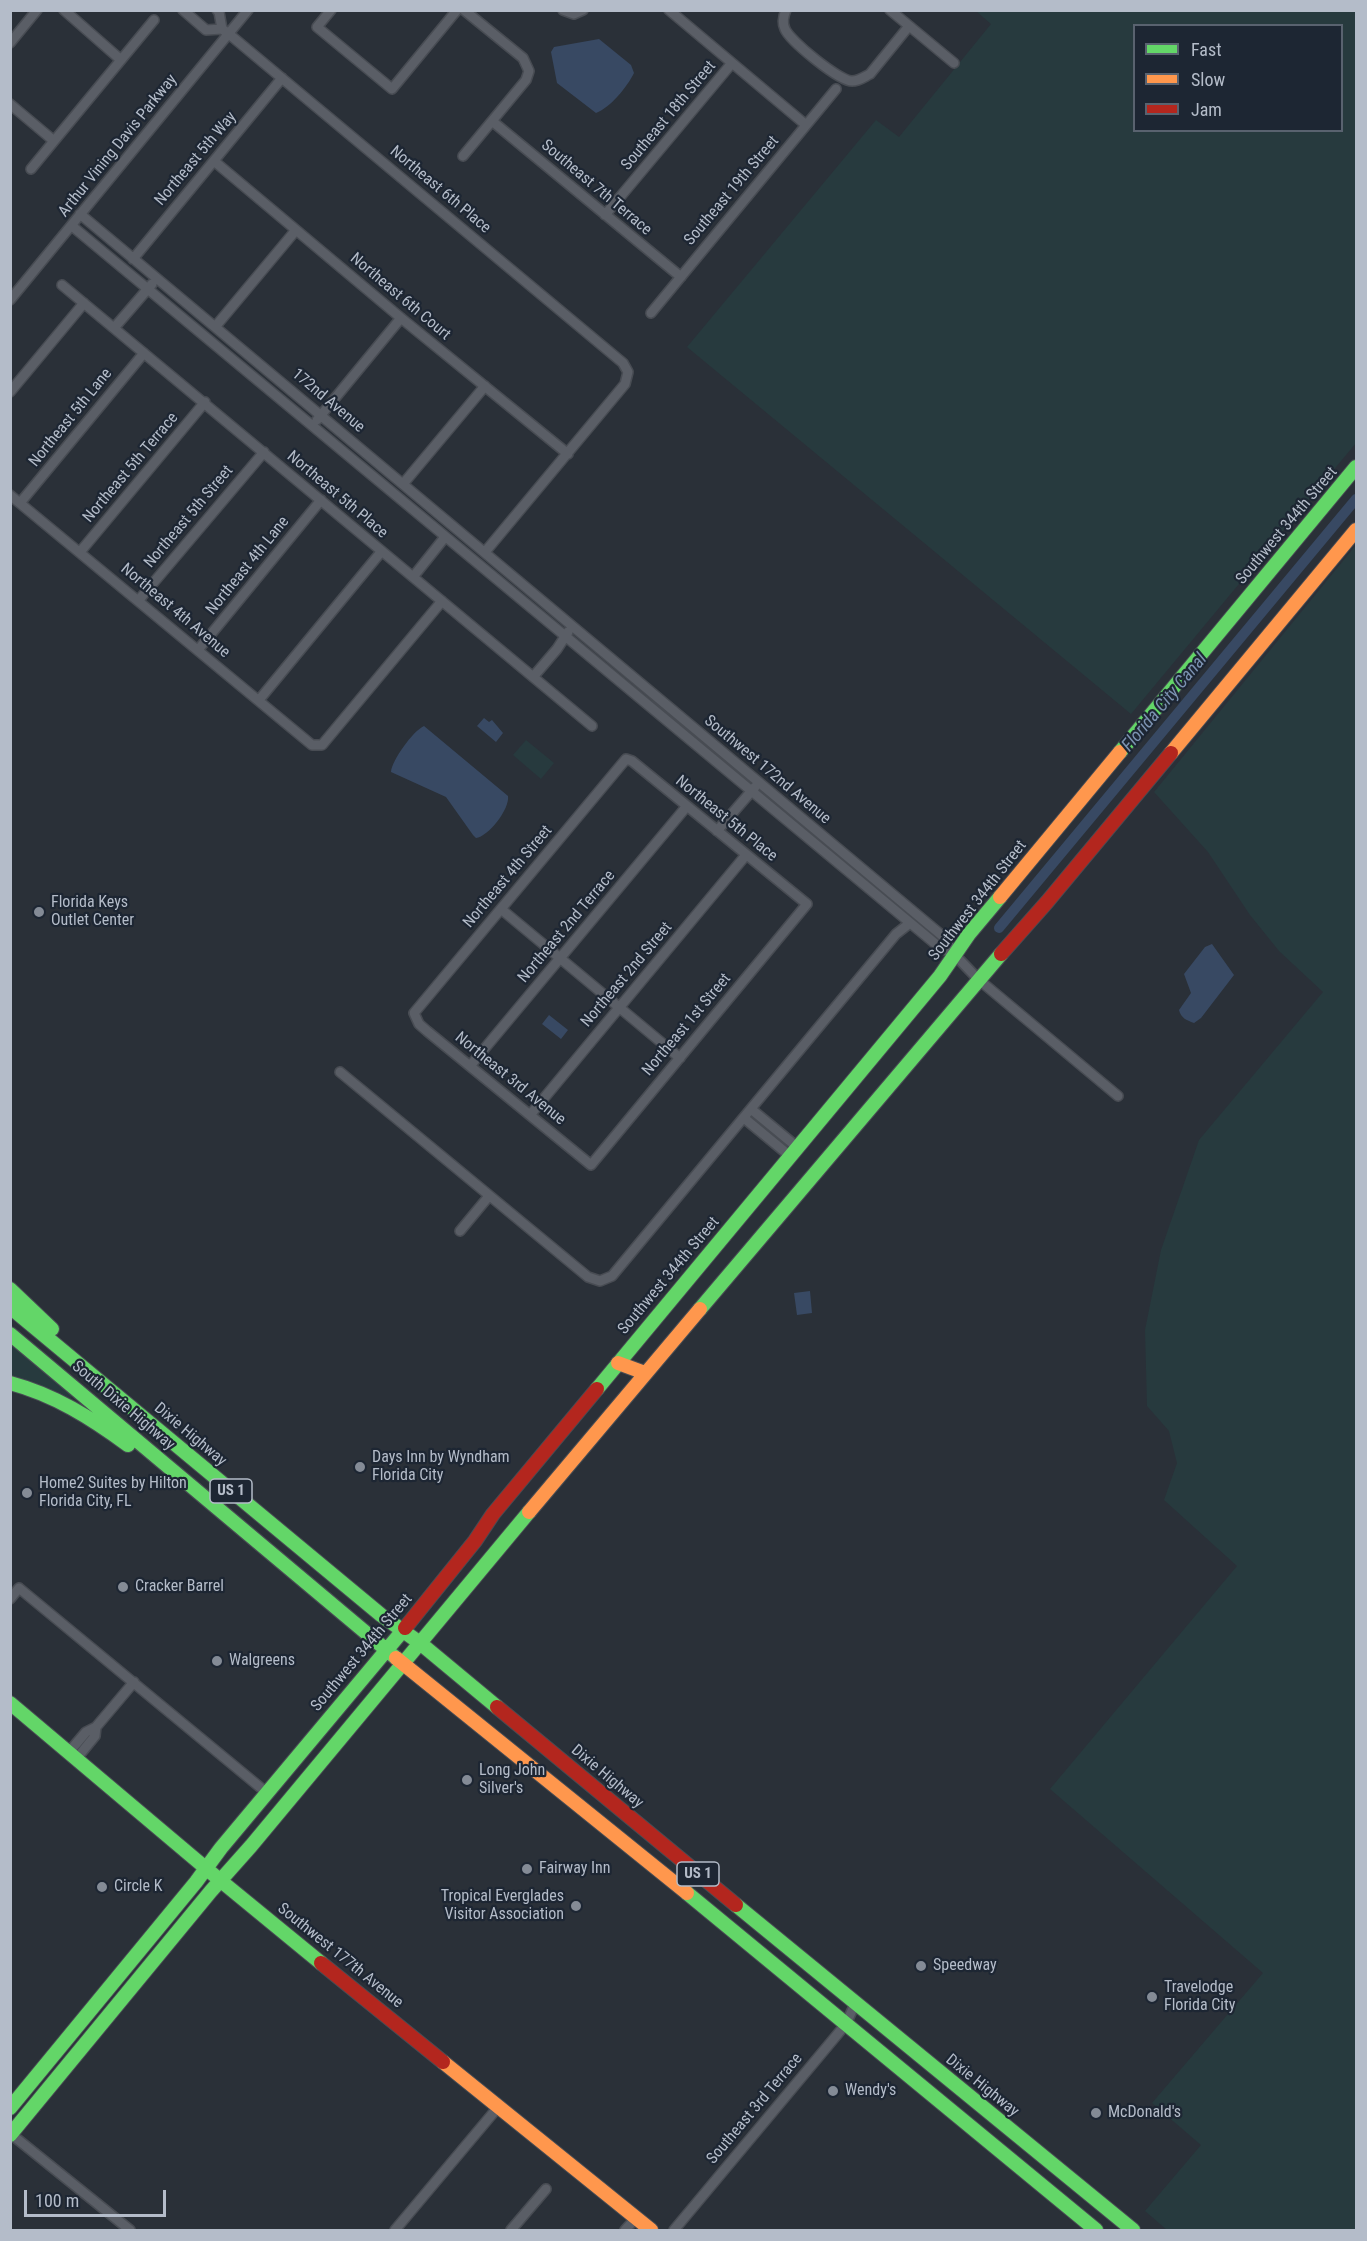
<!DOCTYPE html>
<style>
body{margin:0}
#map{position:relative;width:1367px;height:2241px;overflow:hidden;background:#2a3038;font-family:"Roboto Condensed",sans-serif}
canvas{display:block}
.frame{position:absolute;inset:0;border:12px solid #b4bcc9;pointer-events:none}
.legend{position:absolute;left:1133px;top:24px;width:210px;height:108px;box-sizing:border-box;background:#1d2633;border:2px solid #59626f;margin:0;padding:8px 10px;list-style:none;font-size:18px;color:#b4bcc9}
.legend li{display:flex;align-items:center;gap:12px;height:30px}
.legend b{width:30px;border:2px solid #59626f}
.scale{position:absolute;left:24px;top:2190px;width:142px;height:27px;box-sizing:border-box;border:3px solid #b4bcc9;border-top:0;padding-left:8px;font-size:18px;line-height:21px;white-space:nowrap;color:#b4bcc9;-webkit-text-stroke:4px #1d2633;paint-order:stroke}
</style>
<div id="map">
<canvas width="1367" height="2241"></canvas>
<div class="frame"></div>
<ul class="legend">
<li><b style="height:8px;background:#63d668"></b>Fast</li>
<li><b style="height:8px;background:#ff974d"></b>Slow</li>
<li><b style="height:8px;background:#b3261e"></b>Jam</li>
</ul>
<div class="scale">100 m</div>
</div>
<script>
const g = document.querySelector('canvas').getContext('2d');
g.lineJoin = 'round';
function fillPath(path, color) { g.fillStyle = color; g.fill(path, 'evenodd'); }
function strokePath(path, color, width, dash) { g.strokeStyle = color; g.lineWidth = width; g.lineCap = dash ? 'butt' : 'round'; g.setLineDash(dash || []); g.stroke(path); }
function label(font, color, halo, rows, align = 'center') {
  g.font = font + ' "Roboto Condensed",sans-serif'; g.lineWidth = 4.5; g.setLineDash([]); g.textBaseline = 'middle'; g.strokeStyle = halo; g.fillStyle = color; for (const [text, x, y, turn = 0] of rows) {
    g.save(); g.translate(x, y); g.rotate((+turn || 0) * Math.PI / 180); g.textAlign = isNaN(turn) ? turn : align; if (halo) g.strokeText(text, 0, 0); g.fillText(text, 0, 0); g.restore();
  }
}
fillPath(new Path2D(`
 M 976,11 L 1356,11 L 1356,443 L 1131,714 L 687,347 L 876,120 L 899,137 L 991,24 ZM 1134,26 L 1342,26 L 1342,130 L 1134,130 Z
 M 1356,545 L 1356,2230 L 1167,2230 L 1145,2211 L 1201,2145 L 1152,2103 L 1263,1973 L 1050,1789 L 1237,1566 L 1164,1500 L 1177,1463 L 1169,1431 L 1147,1406 L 1145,1330 L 1161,1250 L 1199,1140 L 1323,992 L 1279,951 L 1250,915 L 1208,852 L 1154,792 Z
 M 526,740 L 554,763 L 541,779 L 513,755 Z
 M 10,1344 L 73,1394 L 70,1399 L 11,1379 Z`), '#273a3e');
fillPath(new Path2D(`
 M 599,39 L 631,65 L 634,73 C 627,87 611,107 596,113 L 557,83 L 551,52 L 554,47 Z
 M 484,718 L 489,722 L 492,720 L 503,733 L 496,742 L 477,726 Z
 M 424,726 L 508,796 C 510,809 488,837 476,838 L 473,835 L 446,797 L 391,772 C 392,760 413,731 424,726 Z
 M 1212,944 L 1234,975 L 1201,1018 L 1194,1023 C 1186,1020 1181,1018 1179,1010 L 1191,993 L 1184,974 L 1205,947 Z
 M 549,1015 L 568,1030 L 561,1039 L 542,1024 Z
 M 810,1291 L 812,1313 L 797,1315 L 794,1293 Z`), '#384963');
strokePath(new Path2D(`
 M 999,928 L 1356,499`), '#384963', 10);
const street = new Path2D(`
 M 64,10 L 121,60
 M 183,10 L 206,30 L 222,29 L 229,34 L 623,363 L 628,372 L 625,384 L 485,552
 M 217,10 L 219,12 L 222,29
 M 331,10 L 317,27 L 392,89 L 457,10
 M 563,10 L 574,14 L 583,10
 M 669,10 L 806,125
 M 786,10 C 783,17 782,23 785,29 C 790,41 839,81 852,81 C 859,81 864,77 870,74 L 909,26
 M 890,10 L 954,63
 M 10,43 L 37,10
 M 10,104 L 54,141 L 154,20
 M 492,121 L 681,277
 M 463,156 L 526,80 L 529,71 L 523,58 L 464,10
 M 214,161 L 401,318 L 568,454
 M 31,169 L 54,141
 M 80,214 L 945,938 L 955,955 L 978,979 L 1118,1096
 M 605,215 L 732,63
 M 72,226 L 938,946 L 955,955
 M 133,259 L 282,78
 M 62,285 L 592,726
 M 10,300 L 248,10
 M 651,313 L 836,89
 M 215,327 L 296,230
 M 114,328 L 152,284
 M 10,392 L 84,303
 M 317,420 L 401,318
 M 403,484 L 485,386
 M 10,495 L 312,745 L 322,745 L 442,601
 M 20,503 L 144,353
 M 80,552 L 205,402
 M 413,577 L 445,537
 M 138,601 L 264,452
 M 198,650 L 321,500
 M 533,677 L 557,649 L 568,632
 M 259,700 L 381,552
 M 626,759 L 632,761 L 807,904 L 591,1165 L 427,1031 L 419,1024 L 414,1013 Z
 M 717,831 L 755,787
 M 501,909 L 680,1058
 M 470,1066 L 687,806
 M 340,1072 L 588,1277 L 600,1281 L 612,1276 L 896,934 L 910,923
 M 751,1109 L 797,1147
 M 530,1115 L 746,855
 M 744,1118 L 790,1156
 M 460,1231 L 489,1196
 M 10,1599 L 19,1588 L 267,1793
 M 69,1752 L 86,1732 L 96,1727 L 134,1682
 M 77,1758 L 95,1736 L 96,1727
 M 11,2134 L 130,2230
 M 395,2230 L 499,2106
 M 511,2230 L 546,2189
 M 625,2230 L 636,2218
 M 674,2230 L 846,2024 L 855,2004`);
const fast = new Path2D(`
 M 1120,752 L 1356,467
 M 10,1289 L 52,1329
 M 10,1307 L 381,1615 L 420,1643 L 497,1707
 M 700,1309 L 1001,954
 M 10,1334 L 396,1658
 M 10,1383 C 55,1395 91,1418 128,1445
 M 597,1389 L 940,976 L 969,934 L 1000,897
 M 10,1703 L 221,1881 L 321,1963
 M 687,1893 L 1096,2230
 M 736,1905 L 1133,2230
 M 10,2108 L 196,1882 L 221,1848 L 405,1628
 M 10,2135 L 211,1891 L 251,1846 L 529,1512`);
const slow = new Path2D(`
 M 1171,753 L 1356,530
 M 1000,897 L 1120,752
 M 618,1363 L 645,1373
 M 529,1512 L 700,1309
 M 396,1658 L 687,1893
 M 443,2062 L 651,2230`);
const jam = new Path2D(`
 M 1001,954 L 1047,902 L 1171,753
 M 405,1628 L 475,1541 L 493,1514 L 597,1389
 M 497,1707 L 736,1905
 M 321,1963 L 443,2062`);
strokePath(street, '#484c53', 12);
strokePath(fast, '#484c53', 16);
strokePath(slow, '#484c53', 16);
strokePath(jam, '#484c53', 16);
strokePath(street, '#5a5e66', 9);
strokePath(fast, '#63d668', 14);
strokePath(slow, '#ff974d', 14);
strokePath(jam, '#b3261e', 14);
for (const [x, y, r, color] of [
 [39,912,6,"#848b96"],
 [360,1467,6,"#848b96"],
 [27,1493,6,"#848b96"],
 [123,1587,6,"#848b96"],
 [217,1661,6,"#848b96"],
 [467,1780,6,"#848b96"],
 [527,1869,6,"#848b96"],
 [102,1887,6,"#848b96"],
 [576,1906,6,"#848b96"],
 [921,1966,6,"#848b96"],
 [1152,1997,6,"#848b96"],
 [833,2091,6,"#848b96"],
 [1096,2113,6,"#848b96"]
]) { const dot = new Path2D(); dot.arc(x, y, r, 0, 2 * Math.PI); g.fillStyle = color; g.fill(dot); strokePath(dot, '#1d2633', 2); }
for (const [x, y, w] of [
 [231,1491,42],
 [698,1874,42]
]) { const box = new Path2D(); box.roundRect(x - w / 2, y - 12, w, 24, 4.5); g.fillStyle = '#1d2633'; g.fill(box); strokePath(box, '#b4bcc9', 1.5); }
label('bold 15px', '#b4bcc9', null, [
 ["US 1",231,1491],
 ["US 1",698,1874]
]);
label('16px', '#b4bcc9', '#1d2633', [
 ["Southeast 18th Street",669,116,-50],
 ["Arthur Vining Davis Parkway",118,146,-51],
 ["Northeast 5th Way",196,159,-50],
 ["Southeast 7th Terrace",596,188,40],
 ["Northeast 6th Place",440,190,40],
 ["Southeast 19th Street",732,191,-50],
 ["Northeast 6th Court",400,297,40],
 ["172nd Avenue",328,401,40],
 ["Northeast 5th Lane",71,418,-51],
 ["Northeast 5th Terrace",131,468,-50],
 ["Northeast 5th Place",337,495,40],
 ["Northeast 5th Street",189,517,-50],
 ["Southwest 344th Street",1287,526,-50],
 ["Northeast 4th Lane",248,566,-51],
 ["Northeast 4th Avenue",175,611,40],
 ["Southwest 172nd Avenue",767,770,40],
 ["Northeast 5th Place",726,819,39],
 ["Northeast 4th Street",508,877,-50],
 ["Southwest 344th Street",978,901,-52],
 ["Northeast 2nd Terrace",567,927,-50],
 ["Northeast 2nd Street",627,975,-50],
 ["Northeast 1st Street",687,1025,-50],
 ["Northeast 3rd Avenue",510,1079,39],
 ["Southwest 344th Street",669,1276,-50],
 ["South Dixie Highway",123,1406,40],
 ["Dixie Highway",190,1435,40],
 ["Southwest 344th Street",362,1653,-50],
 ["Dixie Highway",607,1777,40],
 ["Southwest 177th Avenue",340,1956,39],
 ["Dixie Highway",982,2086,39],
 ["Southeast 3rd Terrace",755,2109,-50]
]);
label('16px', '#b4bcc9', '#1d2633', [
 ["Florida Keys",51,903],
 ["Outlet Center",51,921],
 ["Days Inn by Wyndham",372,1458],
 ["Florida City",372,1476],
 ["Home2 Suites by Hilton",39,1484],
 ["Florida City, FL",39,1502],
 ["Cracker Barrel",135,1587],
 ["Walgreens",229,1661],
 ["Long John",479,1771],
 ["Silver's",479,1789],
 ["Fairway Inn",539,1869],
 ["Circle K",114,1887],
 ["Tropical Everglades",564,1897,"right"],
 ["Visitor Association",564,1915,"right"],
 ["Speedway",933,1966],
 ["Travelodge",1164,1988],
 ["Florida City",1164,2006],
 ["Wendy's",845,2091],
 ["McDonald's",1108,2113]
], 'left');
label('italic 18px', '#7c92b1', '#1d2633', [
 ["Florida City Canal",1165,703,-50]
]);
</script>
